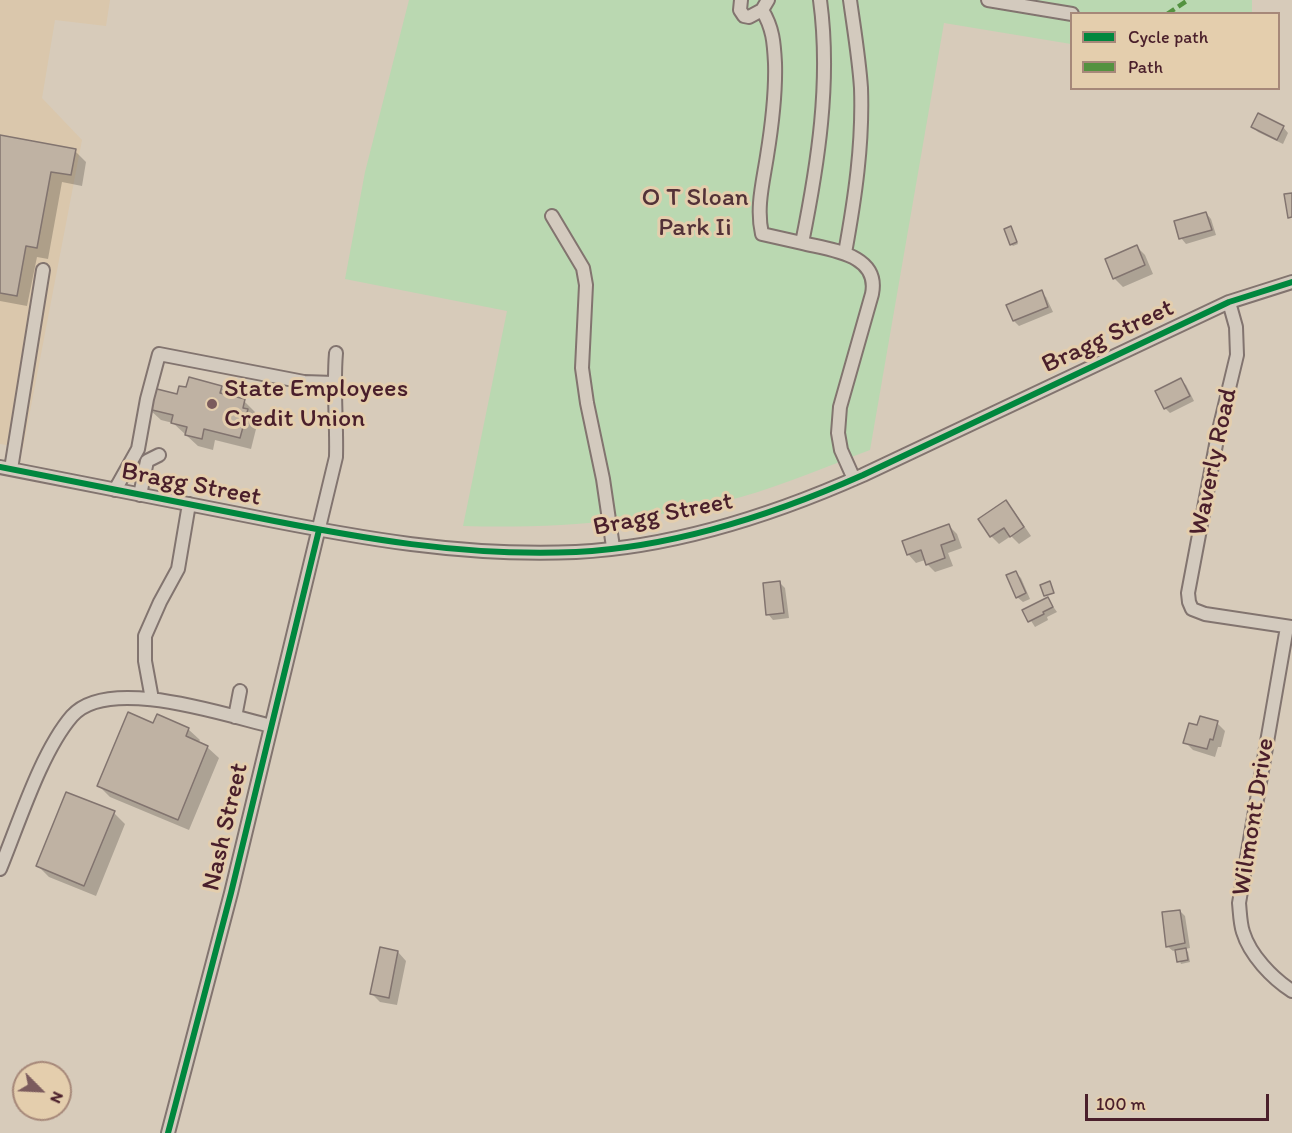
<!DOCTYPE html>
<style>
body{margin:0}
#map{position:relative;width:1292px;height:1133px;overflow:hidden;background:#d7cbba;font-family:Itim,sans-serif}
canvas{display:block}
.legend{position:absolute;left:1070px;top:12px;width:210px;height:78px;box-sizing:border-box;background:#e4cead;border:2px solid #a68879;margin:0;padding:8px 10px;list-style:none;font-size:18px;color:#4a1f2b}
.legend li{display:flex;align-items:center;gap:12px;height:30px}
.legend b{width:30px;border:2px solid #a68879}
.north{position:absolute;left:12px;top:1061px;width:60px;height:60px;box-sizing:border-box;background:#e4cead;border:2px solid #a68879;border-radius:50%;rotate:114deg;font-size:16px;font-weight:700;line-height:24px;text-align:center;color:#4a1f2b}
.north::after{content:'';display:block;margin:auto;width:21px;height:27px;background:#7b5b5d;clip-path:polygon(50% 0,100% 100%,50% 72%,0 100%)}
.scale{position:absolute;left:1085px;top:1094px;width:184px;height:27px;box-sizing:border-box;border:3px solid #4a1f2b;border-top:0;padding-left:8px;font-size:18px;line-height:21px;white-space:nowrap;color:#4a1f2b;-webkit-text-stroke:4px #e4cead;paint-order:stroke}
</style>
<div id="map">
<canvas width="1292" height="1133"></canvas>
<ul class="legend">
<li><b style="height:8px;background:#00873e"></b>Cycle path</li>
<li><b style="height:8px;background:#549240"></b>Path</li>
</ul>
<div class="north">N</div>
<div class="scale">100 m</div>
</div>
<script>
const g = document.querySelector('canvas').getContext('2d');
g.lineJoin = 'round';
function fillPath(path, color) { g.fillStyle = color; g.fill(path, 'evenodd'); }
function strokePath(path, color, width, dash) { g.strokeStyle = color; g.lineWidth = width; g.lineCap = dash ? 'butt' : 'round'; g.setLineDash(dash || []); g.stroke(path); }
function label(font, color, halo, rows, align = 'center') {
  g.font = font + ' Itim,sans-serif'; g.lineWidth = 6; g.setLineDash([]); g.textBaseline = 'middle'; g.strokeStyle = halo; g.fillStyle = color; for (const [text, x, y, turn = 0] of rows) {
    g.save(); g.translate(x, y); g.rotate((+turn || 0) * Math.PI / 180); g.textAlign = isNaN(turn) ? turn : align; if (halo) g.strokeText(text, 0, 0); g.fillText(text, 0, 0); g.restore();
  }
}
fillPath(new Path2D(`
 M 0,0 L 110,0 L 106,26 L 55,20 L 42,98 L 82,140 L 23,448 L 0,444 Z`), '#dac7ac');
fillPath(new Path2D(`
 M 409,0 L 1252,0 L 1252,13 L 1072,14 L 1071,44 L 944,23 L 870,450 C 828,466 784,485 741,497 C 651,521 556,529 463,526 L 507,311 L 345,279 L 365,172 Z`), '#bad8b1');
fillPath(new Path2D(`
 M 1253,127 L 1283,127 L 1288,133 L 1283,144 L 1258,132 Z
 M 0,137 L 75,151 L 86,162 L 82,186 L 62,182 L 48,259 L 37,257 L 27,306 L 0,301 Z
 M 1206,213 L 1211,219 L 1216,235 L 1186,244 L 1181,238 Z
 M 1011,228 L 1018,244 L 1013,246 L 1011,244 Z
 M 1137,247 L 1145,255 L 1153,274 L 1123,287 L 1114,278 Z
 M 1041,292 L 1046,297 L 1053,312 L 1019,326 L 1014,321 L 1008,306 Z
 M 1181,380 L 1186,385 L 1194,401 L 1170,413 L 1165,408 Z
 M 221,387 L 231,397 L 244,401 L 255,412 L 254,417 L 258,421 L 251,449 L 215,440 L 213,450 L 198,446 L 173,423 L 161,420 L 149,409 L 178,396 Z
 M 1006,502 L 1014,511 L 1031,536 L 1019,544 L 1011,536 L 999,544 L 991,536 Z
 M 949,526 L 957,534 L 962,548 L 948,553 L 953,566 L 935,572 L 927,564 L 925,560 L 916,563 L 908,554 Z
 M 1015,572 L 1021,578 L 1030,599 L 1023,602 L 1017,597 Z
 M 780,583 L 785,588 L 789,618 L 773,620 L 768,614 Z
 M 1047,598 L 1057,612 L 1047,617 L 1048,620 L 1035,627 L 1024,610 Z
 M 1217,723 L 1225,731 L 1221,747 L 1218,747 L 1215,757 L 1193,750 L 1185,742 L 1198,727 Z
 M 154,725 L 188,729 L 200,740 L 198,743 L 207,747 L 219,758 L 189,830 L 110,797 L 99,786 Z
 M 114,813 L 125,824 L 96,896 L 49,877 L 38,866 Z
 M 1180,911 L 1185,916 L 1190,948 L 1185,949 L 1188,952 L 1190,962 L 1181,964 L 1176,950 L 1173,951 L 1167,946 Z
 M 398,952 L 406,961 L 397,1005 L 380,1002 L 372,994 Z`), '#0003');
const building = new Path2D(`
 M 1258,113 L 1284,126 L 1277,140 L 1251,127 Z
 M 0,135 L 76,149 L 71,175 L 51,172 L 37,248 L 26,246 L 17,296 L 0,293 Z
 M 1292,193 L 1292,217 L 1288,218 L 1284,194 Z
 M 1206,212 L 1212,230 L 1179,239 L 1174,221 Z
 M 1011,226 L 1017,242 L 1010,245 L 1004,229 Z
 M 1137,245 L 1145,265 L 1113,279 L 1105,259 Z
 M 1042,290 L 1048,307 L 1013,321 L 1006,305 Z
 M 189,377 L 222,386 L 220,393 L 245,399 L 243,408 L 248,409 L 240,438 L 204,429 L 202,439 L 185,435 L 187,427 L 171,423 L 173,415 L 148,409 L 153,388 L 177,394 L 179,386 L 186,387 Z
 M 1181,378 L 1190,396 L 1164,409 L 1155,391 Z
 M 1006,500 L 1024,527 L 1010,537 L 1004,528 L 990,537 L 978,519 Z
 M 949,524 L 955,540 L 941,545 L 945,558 L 926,565 L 921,550 L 907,555 L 902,541 Z
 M 1016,571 L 1026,593 L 1016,598 L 1006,575 Z
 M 780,581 L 784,613 L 766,615 L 763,583 Z
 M 1050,581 L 1054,593 L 1044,596 L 1040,585 Z
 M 1048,597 L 1053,607 L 1043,612 L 1044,614 L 1028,622 L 1022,610 Z
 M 128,712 L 153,723 L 157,714 L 189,728 L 186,736 L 208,746 L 178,820 L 97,786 Z
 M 1200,716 L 1218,721 L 1213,740 L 1210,739 L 1207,749 L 1183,743 L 1189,723 L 1197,725 Z
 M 66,792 L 115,811 L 84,886 L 36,866 Z
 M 1180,910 L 1185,943 L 1166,947 L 1162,912 Z
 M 380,947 L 398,951 L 389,998 L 370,994 Z
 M 1186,948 L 1188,960 L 1177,962 L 1175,950 Z`);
fillPath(building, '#bfb2a3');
strokePath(building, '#82746f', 1.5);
const minor = new Path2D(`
 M 741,0 L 740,10 L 744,16 L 749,17 L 762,10 L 768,0
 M 820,0 C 831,81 818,164 802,243 C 831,250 880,254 872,294 L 840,407 L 838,433 L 841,450 L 854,479
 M 988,0 L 1072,14
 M 762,10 C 773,28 774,43 775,63 C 776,95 772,125 767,156 C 763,182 756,208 762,234 L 802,243
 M 552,216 L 583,268 L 586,285 L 582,368 L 587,403 L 603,479 L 613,547
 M 845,253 C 855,198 863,144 861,88 C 859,58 854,29 850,0
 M 1229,302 L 1236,327 L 1237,355 L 1218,434 L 1188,593 L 1189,602 L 1192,609 L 1205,614 L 1292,627
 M 0,467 C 83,483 166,500 249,516 C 359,538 463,557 576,552 C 675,547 773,515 863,475 L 1229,302 L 1292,282
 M 11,469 L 43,270
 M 115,490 L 138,449 L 147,399 L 159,354 L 304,382 L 334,383
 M 140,495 L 147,461 L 159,455
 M 1287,627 L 1239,903 C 1240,912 1240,923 1243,932 C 1250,955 1272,978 1292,991
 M 152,699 L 145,661 L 145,636 L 160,602 L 178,569 L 189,504
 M 235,717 L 240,691
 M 0,869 C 19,823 41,752 72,716 C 108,675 225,715 271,726
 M 168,1133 L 231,893 L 336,457 C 337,422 333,388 336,353`);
strokePath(minor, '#82746f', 16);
strokePath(minor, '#d3cabe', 12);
strokePath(new Path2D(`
 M 1167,14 L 1188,0`), '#549240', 4.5, [9, 4.5]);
strokePath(new Path2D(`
 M 0,467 C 83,483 166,500 249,516 C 359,538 463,557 576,552 C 675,547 773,515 863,475 L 1229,302 L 1292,282
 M 168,1133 L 231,893 L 319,530`), '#00873e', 6);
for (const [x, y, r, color] of [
 [212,404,6,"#7b5b5d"]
]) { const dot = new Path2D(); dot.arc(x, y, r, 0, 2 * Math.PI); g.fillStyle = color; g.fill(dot); strokePath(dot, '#e4cead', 2); }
label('26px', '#533238', '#e4cead', [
 ["O T Sloan",695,198],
 ["Park Ii",695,228]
]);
label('26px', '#4a1f2b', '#e4cead', [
 ["Bragg Street",1108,337,-25],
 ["Waverly Road",1214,462,-78],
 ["Bragg Street",191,485,11],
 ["Bragg Street",663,515,-11],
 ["Wilmont Drive",1254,817,-81],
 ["Nash Street",226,827,-77]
]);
label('26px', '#4a1f2b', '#e4cead', [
 ["State Employees",224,389],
 ["Credit Union",224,419]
], 'left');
</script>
